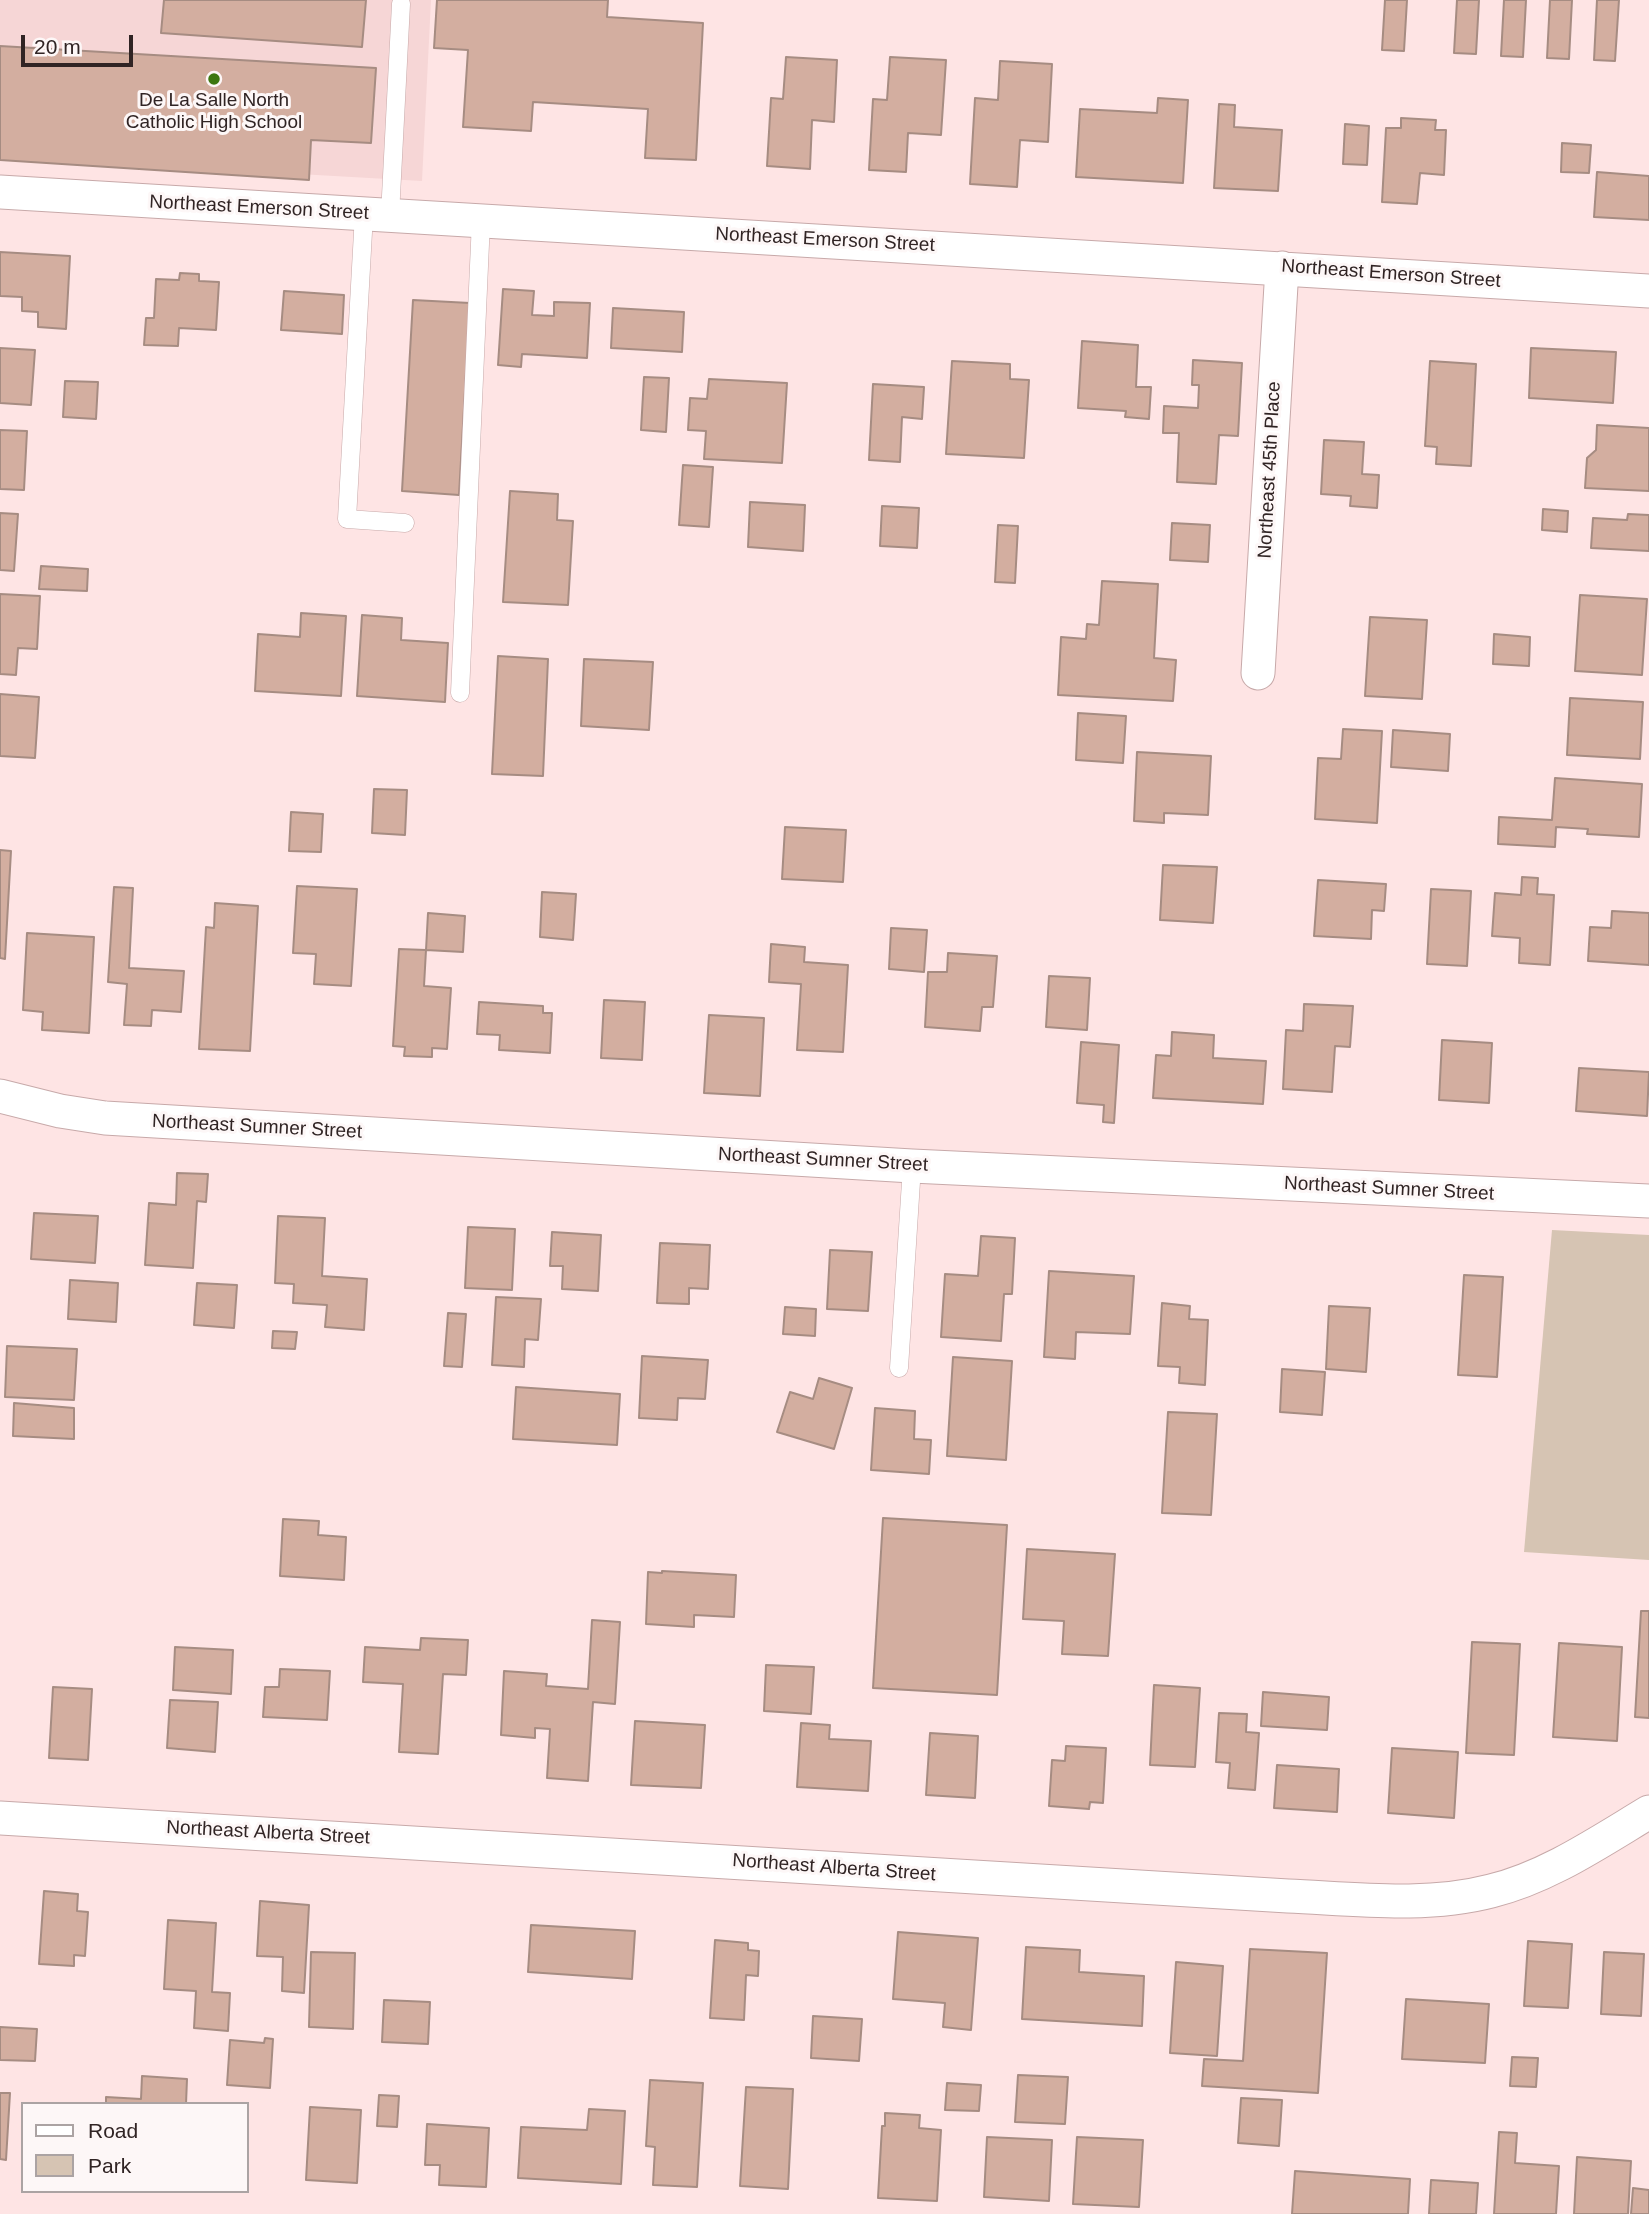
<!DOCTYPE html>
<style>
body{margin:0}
#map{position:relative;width:1649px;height:2214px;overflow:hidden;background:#fee4e4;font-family:Arial,sans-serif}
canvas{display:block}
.legend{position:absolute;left:21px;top:2102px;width:228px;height:91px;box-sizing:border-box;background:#fdf7f7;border:2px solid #aba3a3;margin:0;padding:9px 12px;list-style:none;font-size:21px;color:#302424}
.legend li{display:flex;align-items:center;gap:14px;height:35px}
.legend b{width:35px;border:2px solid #aba3a3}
.scale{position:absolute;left:21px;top:35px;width:112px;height:32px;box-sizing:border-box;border:4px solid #302424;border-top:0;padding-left:9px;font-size:21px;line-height:24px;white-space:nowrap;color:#302424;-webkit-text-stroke:5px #fdf7f7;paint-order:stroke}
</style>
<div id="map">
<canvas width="1649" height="2214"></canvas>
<ul class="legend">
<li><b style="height:9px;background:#fff"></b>Road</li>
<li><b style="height:19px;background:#d6c4b3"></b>Park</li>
</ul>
<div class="scale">20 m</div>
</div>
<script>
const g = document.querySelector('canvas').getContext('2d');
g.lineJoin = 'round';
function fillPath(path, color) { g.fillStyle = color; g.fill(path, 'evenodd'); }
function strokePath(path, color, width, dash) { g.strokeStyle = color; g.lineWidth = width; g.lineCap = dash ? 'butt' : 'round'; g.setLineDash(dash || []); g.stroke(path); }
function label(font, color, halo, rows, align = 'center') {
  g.font = font + ' Arial,sans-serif'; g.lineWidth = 6; g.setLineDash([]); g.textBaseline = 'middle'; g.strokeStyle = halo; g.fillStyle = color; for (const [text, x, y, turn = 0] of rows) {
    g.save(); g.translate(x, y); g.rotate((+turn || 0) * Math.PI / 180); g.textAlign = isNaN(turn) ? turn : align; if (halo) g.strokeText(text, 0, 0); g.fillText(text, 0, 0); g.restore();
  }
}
fillPath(new Path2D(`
 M 0,0 L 431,0 L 422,181 L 0,157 Z`), '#f6d6d6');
fillPath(new Path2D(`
 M 1552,1230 L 1649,1235 L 1649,1560 L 1524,1552 Z`), '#d6c4b3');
const building = new Path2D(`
 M 164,0 L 366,0 L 362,47 L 161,33 Z
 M 437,0 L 608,0 L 607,17 L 703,23 L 696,160 L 645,158 L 648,109 L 533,102 L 531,131 L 463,127 L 468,50 L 434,48 Z
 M 1385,0 L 1407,0 L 1404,51 L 1382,50 Z
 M 1457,0 L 1479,0 L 1476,54 L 1454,53 Z
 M 1504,0 L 1526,0 L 1523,57 L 1501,56 Z
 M 1550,0 L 1572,0 L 1569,59 L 1547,58 Z
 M 1597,0 L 1619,0 L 1615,61 L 1594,60 Z
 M 0,46 L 376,68 L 371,143 L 311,140 L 309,180 L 0,160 Z
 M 786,57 L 837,60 L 834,122 L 812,120 L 810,169 L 767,166 L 771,98 L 783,99 Z
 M 890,57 L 946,60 L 941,135 L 908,133 L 906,172 L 869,170 L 873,99 L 887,100 Z
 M 1000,61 L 1052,64 L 1048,142 L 1020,140 L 1017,187 L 970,184 L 975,98 L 998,100 Z
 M 1158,98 L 1188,100 L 1183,183 L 1076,177 L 1080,109 L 1157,113 Z
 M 1219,104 L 1235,105 L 1234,127 L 1282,130 L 1278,191 L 1214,188 Z
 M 1401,118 L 1436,120 L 1435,130 L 1446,130 L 1444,175 L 1420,173 L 1417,204 L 1382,202 L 1386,128 L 1401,128 Z
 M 1345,124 L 1369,126 L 1367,165 L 1343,164 Z
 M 1562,143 L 1591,145 L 1589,173 L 1561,172 Z
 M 1597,172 L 1649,176 L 1649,220 L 1594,217 Z
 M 0,252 L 70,256 L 66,329 L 38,327 L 38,312 L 22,311 L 22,297 L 0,296 Z
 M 180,273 L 199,274 L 199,281 L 219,282 L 216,330 L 179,328 L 178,346 L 144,345 L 146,318 L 154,318 L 156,279 L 179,280 Z
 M 503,289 L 534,291 L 532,315 L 554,316 L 554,302 L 590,303 L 587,358 L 522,354 L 521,367 L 498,365 Z
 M 284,291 L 344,295 L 342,334 L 281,330 Z
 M 413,300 L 470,303 L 459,495 L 402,491 Z
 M 613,308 L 684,312 L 682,352 L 611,348 Z
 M 1082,341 L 1138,345 L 1136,387 L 1151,387 L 1149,419 L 1125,417 L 1126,411 L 1078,408 Z
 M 0,348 L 35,350 L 31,405 L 0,403 Z
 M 1531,348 L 1616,352 L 1613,403 L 1529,398 Z
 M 1193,360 L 1242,363 L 1238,436 L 1219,435 L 1216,484 L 1177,482 L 1179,433 L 1163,433 L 1164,406 L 1198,408 L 1199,385 L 1192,385 Z
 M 952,361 L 1010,364 L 1010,379 L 1029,380 L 1024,458 L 946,454 Z
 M 1430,361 L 1476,364 L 1471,466 L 1436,464 L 1437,447 L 1425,446 Z
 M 644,377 L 669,378 L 666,432 L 641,430 Z
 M 709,379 L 787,383 L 782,463 L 704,459 L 706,431 L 688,430 L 690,398 L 707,399 Z
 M 65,381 L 98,382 L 96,419 L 63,417 Z
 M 873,384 L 924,387 L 922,419 L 902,417 L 900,462 L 869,460 Z
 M 1597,425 L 1649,428 L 1649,491 L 1585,488 L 1587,458 L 1596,450 Z
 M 0,430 L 27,431 L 24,490 L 0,489 Z
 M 1324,440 L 1364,442 L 1362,474 L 1379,475 L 1377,508 L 1350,506 L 1351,496 L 1321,494 Z
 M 683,465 L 713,467 L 709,527 L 679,525 Z
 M 510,491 L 558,494 L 557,520 L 573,521 L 568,605 L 503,602 Z
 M 750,502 L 805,505 L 803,551 L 748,547 Z
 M 882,506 L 919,508 L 917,548 L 880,546 Z
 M 1543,509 L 1568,511 L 1567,532 L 1542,530 Z
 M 0,513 L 18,514 L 14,571 L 0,570 Z
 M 1628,514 L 1649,515 L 1649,551 L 1591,548 L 1593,518 L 1627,520 Z
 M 1172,523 L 1210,525 L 1208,562 L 1170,560 Z
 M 998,525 L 1018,526 L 1015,583 L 995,582 Z
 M 41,566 L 88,569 L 87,591 L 39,589 Z
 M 1102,581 L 1158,584 L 1154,658 L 1176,660 L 1173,701 L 1058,695 L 1061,637 L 1086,639 L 1087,624 L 1099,625 Z
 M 0,594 L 40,596 L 37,649 L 18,648 L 16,675 L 0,674 Z
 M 1580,595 L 1647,599 L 1642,675 L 1575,671 Z
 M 301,613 L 346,616 L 341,696 L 255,691 L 258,634 L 300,637 Z
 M 362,615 L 402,618 L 401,640 L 448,643 L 445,702 L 357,696 Z
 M 1370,617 L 1427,620 L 1422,699 L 1365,696 Z
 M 1494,634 L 1530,637 L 1529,666 L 1493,664 Z
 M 498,656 L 548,659 L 543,776 L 492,774 Z
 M 584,659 L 653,662 L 649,730 L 581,726 Z
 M 0,694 L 39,697 L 35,758 L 0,756 Z
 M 1570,698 L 1643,702 L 1640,759 L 1567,755 Z
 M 1078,713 L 1126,716 L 1123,763 L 1076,760 Z
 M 1343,729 L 1382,731 L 1377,823 L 1315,819 L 1318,758 L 1341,759 Z
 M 1393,730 L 1450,734 L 1448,771 L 1391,767 Z
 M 1137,752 L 1211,756 L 1208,815 L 1164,813 L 1164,823 L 1134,821 Z
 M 1555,778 L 1642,784 L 1639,837 L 1587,834 L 1588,829 L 1556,827 L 1555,847 L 1498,844 L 1499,817 L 1552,820 Z
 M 374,789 L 407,790 L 405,835 L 372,833 Z
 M 291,812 L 323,814 L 321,852 L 289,851 Z
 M 785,827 L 846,830 L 843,882 L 782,879 Z
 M 0,850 L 11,851 L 5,959 L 0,958 Z
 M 1163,865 L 1217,867 L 1213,923 L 1160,920 Z
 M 1522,877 L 1538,878 L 1537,894 L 1554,895 L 1550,965 L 1519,963 L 1520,938 L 1492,936 L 1495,893 L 1521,895 Z
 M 1318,880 L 1386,884 L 1384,911 L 1372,910 L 1371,939 L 1314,936 Z
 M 297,886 L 357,889 L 351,986 L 314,984 L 316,954 L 293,953 Z
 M 114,887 L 133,888 L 129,968 L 184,971 L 181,1012 L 152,1010 L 151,1026 L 124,1025 L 127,984 L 108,982 Z
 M 1431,889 L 1471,891 L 1467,966 L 1427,964 Z
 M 542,892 L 576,894 L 573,940 L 540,937 Z
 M 215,903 L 258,906 L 250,1051 L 199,1049 L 206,927 L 214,928 Z
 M 1612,911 L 1649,913 L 1649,965 L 1588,961 L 1590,927 L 1611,928 Z
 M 428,913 L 465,916 L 463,952 L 426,950 Z
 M 891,928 L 927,930 L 924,972 L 889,969 Z
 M 27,933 L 94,937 L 89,1033 L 42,1030 L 43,1012 L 23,1010 Z
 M 771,944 L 805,947 L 804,962 L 848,965 L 843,1052 L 797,1050 L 801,984 L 769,982 Z
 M 399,949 L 426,950 L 424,986 L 451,988 L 447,1049 L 432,1048 L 432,1057 L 404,1056 L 405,1047 L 393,1046 Z
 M 948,953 L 997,956 L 993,1007 L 982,1007 L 980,1031 L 925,1027 L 928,972 L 947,972 Z
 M 1049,976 L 1090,978 L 1087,1030 L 1046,1027 Z
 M 604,1000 L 645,1002 L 642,1060 L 601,1058 Z
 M 479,1002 L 543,1006 L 543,1013 L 552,1013 L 550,1053 L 499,1050 L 500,1035 L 477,1034 Z
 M 1304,1004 L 1353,1006 L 1350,1047 L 1335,1046 L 1332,1092 L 1283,1089 L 1286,1030 L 1303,1031 Z
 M 709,1015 L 764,1018 L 760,1096 L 704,1093 Z
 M 1172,1032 L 1214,1035 L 1213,1058 L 1266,1061 L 1263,1104 L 1153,1098 L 1156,1055 L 1171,1056 Z
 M 1442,1040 L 1492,1043 L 1489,1103 L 1439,1100 Z
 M 1081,1042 L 1119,1045 L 1114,1123 L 1103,1122 L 1104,1105 L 1077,1103 Z
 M 1579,1068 L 1649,1072 L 1647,1116 L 1576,1111 Z
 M 177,1173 L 208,1174 L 206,1202 L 197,1201 L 193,1268 L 145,1265 L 149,1203 L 176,1205 Z
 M 34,1213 L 98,1216 L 95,1263 L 31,1259 Z
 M 278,1216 L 325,1218 L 322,1276 L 367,1279 L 364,1330 L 325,1327 L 327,1305 L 293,1303 L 294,1284 L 275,1283 Z
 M 468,1227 L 515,1229 L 512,1290 L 465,1288 Z
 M 552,1232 L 601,1235 L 598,1291 L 562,1289 L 563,1266 L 550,1266 Z
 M 981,1236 L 1015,1238 L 1012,1294 L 1004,1294 L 1001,1341 L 941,1337 L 945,1274 L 978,1276 Z
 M 660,1243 L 710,1245 L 708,1289 L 689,1288 L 689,1304 L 657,1303 Z
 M 830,1250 L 872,1252 L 868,1311 L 827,1309 Z
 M 1049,1271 L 1134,1276 L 1130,1334 L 1076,1332 L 1075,1359 L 1044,1357 Z
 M 1464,1275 L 1503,1277 L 1497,1377 L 1458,1375 Z
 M 70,1280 L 118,1283 L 116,1322 L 68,1319 Z
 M 197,1283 L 237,1285 L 234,1328 L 194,1325 Z
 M 496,1297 L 541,1299 L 538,1340 L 525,1339 L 524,1367 L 492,1365 Z
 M 1162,1303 L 1190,1306 L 1189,1319 L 1208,1320 L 1205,1385 L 1179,1383 L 1180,1367 L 1158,1366 Z
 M 1329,1306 L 1370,1308 L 1366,1372 L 1326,1369 Z
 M 785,1307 L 816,1309 L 815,1336 L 783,1334 Z
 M 448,1313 L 466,1314 L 462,1367 L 444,1366 Z
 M 273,1331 L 297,1332 L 295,1349 L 272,1348 Z
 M 7,1346 L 77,1349 L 74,1400 L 5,1397 Z
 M 642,1356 L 708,1360 L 705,1399 L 678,1398 L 677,1420 L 639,1418 Z
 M 953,1357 L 1012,1361 L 1006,1460 L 947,1456 Z
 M 1282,1369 L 1325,1372 L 1322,1415 L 1280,1412 Z
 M 819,1378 L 852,1388 L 834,1449 L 777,1432 L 790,1392 L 813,1399 Z
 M 516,1387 L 620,1394 L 617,1445 L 513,1439 Z
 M 14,1403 L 74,1408 L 74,1439 L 13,1436 Z
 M 875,1408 L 915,1411 L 914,1439 L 931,1440 L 929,1474 L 871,1470 Z
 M 1168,1412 L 1217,1414 L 1211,1515 L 1162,1513 Z
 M 883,1518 L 1007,1525 L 997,1695 L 873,1688 Z
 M 283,1519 L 319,1521 L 318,1535 L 346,1537 L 344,1580 L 280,1576 Z
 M 1027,1549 L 1115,1554 L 1108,1656 L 1062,1654 L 1064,1621 L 1023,1619 Z
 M 662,1571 L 736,1575 L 734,1617 L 694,1615 L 694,1627 L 646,1624 L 648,1572 L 662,1573 Z
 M 1641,1611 L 1649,1611 L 1649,1718 L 1635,1717 Z
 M 592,1620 L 620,1622 L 615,1704 L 593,1702 L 588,1781 L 547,1778 L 550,1729 L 535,1728 L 535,1738 L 501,1735 L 504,1671 L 547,1674 L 546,1686 L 588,1689 Z
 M 421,1638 L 468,1640 L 466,1675 L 443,1674 L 438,1754 L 399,1752 L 403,1684 L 363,1682 L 365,1647 L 420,1650 Z
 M 1472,1642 L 1520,1644 L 1514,1755 L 1466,1753 Z
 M 1559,1643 L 1622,1647 L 1617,1741 L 1553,1737 Z
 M 175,1647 L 233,1650 L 231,1694 L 173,1690 Z
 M 766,1665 L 814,1667 L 811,1714 L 764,1711 Z
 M 280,1669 L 330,1671 L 327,1720 L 263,1717 L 265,1687 L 279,1687 Z
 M 1154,1685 L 1200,1688 L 1195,1767 L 1150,1765 Z
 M 53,1687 L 92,1689 L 88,1760 L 49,1758 Z
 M 1263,1692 L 1329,1697 L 1327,1730 L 1261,1726 Z
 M 170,1700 L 218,1702 L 215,1752 L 167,1748 Z
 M 1219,1713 L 1247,1714 L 1246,1732 L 1259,1733 L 1255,1790 L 1228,1788 L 1230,1763 L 1216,1762 Z
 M 635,1721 L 705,1725 L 701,1788 L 631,1785 Z
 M 801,1723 L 830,1725 L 829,1739 L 871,1741 L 868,1791 L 797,1787 Z
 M 930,1733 L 978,1736 L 975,1798 L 926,1795 Z
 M 1066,1746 L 1106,1748 L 1103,1803 L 1090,1802 L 1089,1809 L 1049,1806 L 1052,1760 L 1065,1761 Z
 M 1392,1748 L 1458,1752 L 1454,1818 L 1388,1813 Z
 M 1277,1765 L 1339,1769 L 1337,1812 L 1274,1808 Z
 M 44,1891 L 78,1894 L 77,1911 L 88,1912 L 85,1956 L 74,1955 L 74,1966 L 39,1964 Z
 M 260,1901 L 309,1905 L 304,1993 L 282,1991 L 283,1957 L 257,1956 Z
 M 168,1920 L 216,1923 L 212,1992 L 230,1993 L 228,2031 L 194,2028 L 196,1991 L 164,1989 Z
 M 531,1925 L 635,1931 L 632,1979 L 528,1972 Z
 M 898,1932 L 978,1938 L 971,2030 L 943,2027 L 945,2003 L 893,1999 Z
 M 715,1940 L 748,1943 L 748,1950 L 759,1951 L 758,1976 L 746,1975 L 744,2020 L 710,2018 Z
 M 1528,1941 L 1572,1944 L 1568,2008 L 1524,2006 Z
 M 1026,1947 L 1080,1950 L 1079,1972 L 1144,1976 L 1142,2026 L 1022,2019 Z
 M 1250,1949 L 1327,1953 L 1318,2093 L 1202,2086 L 1204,2059 L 1243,2061 Z
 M 311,1952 L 355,1953 L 353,2029 L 309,2027 Z
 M 1604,1952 L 1644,1954 L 1641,2016 L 1601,2014 Z
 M 1176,1962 L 1223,1966 L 1217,2056 L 1170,2053 Z
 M 1406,1999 L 1489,2004 L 1485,2063 L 1402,2059 Z
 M 384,2000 L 430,2002 L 428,2044 L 382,2042 Z
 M 813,2016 L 862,2019 L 859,2061 L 811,2058 Z
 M 0,2027 L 37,2029 L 35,2061 L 0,2060 Z
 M 265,2038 L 273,2039 L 270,2088 L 227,2085 L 230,2040 L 264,2043 Z
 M 1512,2057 L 1538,2058 L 1536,2087 L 1510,2086 Z
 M 1018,2075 L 1068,2077 L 1065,2124 L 1015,2122 Z
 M 142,2076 L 187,2079 L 186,2104 L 106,2104 L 106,2097 L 141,2099 Z
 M 650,2080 L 703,2083 L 697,2187 L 653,2185 L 655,2147 L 646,2146 Z
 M 947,2083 L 981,2085 L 979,2111 L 945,2110 Z
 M 746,2087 L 793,2089 L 788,2189 L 740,2186 Z
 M 0,2093 L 10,2093 L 6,2160 L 0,2159 Z
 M 379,2095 L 399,2096 L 397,2127 L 377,2126 Z
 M 1241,2098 L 1282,2100 L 1279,2146 L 1238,2143 Z
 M 310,2107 L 361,2110 L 357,2183 L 306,2180 Z
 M 589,2109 L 625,2111 L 621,2184 L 518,2178 L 521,2127 L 587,2130 Z
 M 885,2113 L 920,2115 L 919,2128 L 941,2130 L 937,2201 L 878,2198 L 882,2126 L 885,2126 Z
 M 427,2124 L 489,2128 L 486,2187 L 439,2185 L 440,2165 L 425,2165 Z
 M 1499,2132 L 1517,2133 L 1515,2163 L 1559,2166 L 1556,2214 L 1494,2214 Z
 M 987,2137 L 1052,2140 L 1049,2201 L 984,2197 Z
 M 1077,2137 L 1143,2140 L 1139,2207 L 1073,2204 Z
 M 1577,2157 L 1631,2161 L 1628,2214 L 1574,2214 Z
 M 1295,2171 L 1410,2179 L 1408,2214 L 1292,2214 Z
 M 1431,2180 L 1478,2183 L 1476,2214 L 1429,2214 Z
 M 1633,2188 L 1649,2190 L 1649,2214 L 1631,2214 Z`);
fillPath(building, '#d3aea0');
strokePath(building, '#a68c82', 2);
const lane = new Path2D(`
 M 364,214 L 347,519 L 405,523
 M 390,215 L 401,4
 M 460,693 L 481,221
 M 899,1368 L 912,1166`);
const street = new Path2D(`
 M 0,192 L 1649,291
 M 1258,673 L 1282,268
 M 0,1096 L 60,1111 L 105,1118 L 912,1166 L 1649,1201
 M 0,1818 L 1288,1896 C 1355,1899 1426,1908 1491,1891 C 1548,1877 1599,1842 1649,1812`);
strokePath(lane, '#c7a9a9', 19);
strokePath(street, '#c7a9a9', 35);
strokePath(lane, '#fff', 18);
strokePath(street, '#fff', 33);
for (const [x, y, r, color] of [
 [214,79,7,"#3c770f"]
]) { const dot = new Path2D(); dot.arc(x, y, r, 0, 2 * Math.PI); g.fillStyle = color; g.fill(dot); strokePath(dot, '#fdf7f7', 2.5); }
label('19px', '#302424', '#fdf7f7', [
 ["De La Salle North",214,101],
 ["Catholic High School",214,123]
]);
label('19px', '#302424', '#fdf7f7', [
 ["Northeast Emerson Street",259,208,3],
 ["Northeast Emerson Street",825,240,3],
 ["Northeast Emerson Street",1391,274,4],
 ["Northeast 45th Place",1270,470,-87],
 ["Northeast Sumner Street",257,1127,3],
 ["Northeast Sumner Street",823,1160,3],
 ["Northeast Sumner Street",1389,1189,3],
 ["Northeast Alberta Street",268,1833,3],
 ["Northeast Alberta Street",834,1868,4]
]);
</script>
